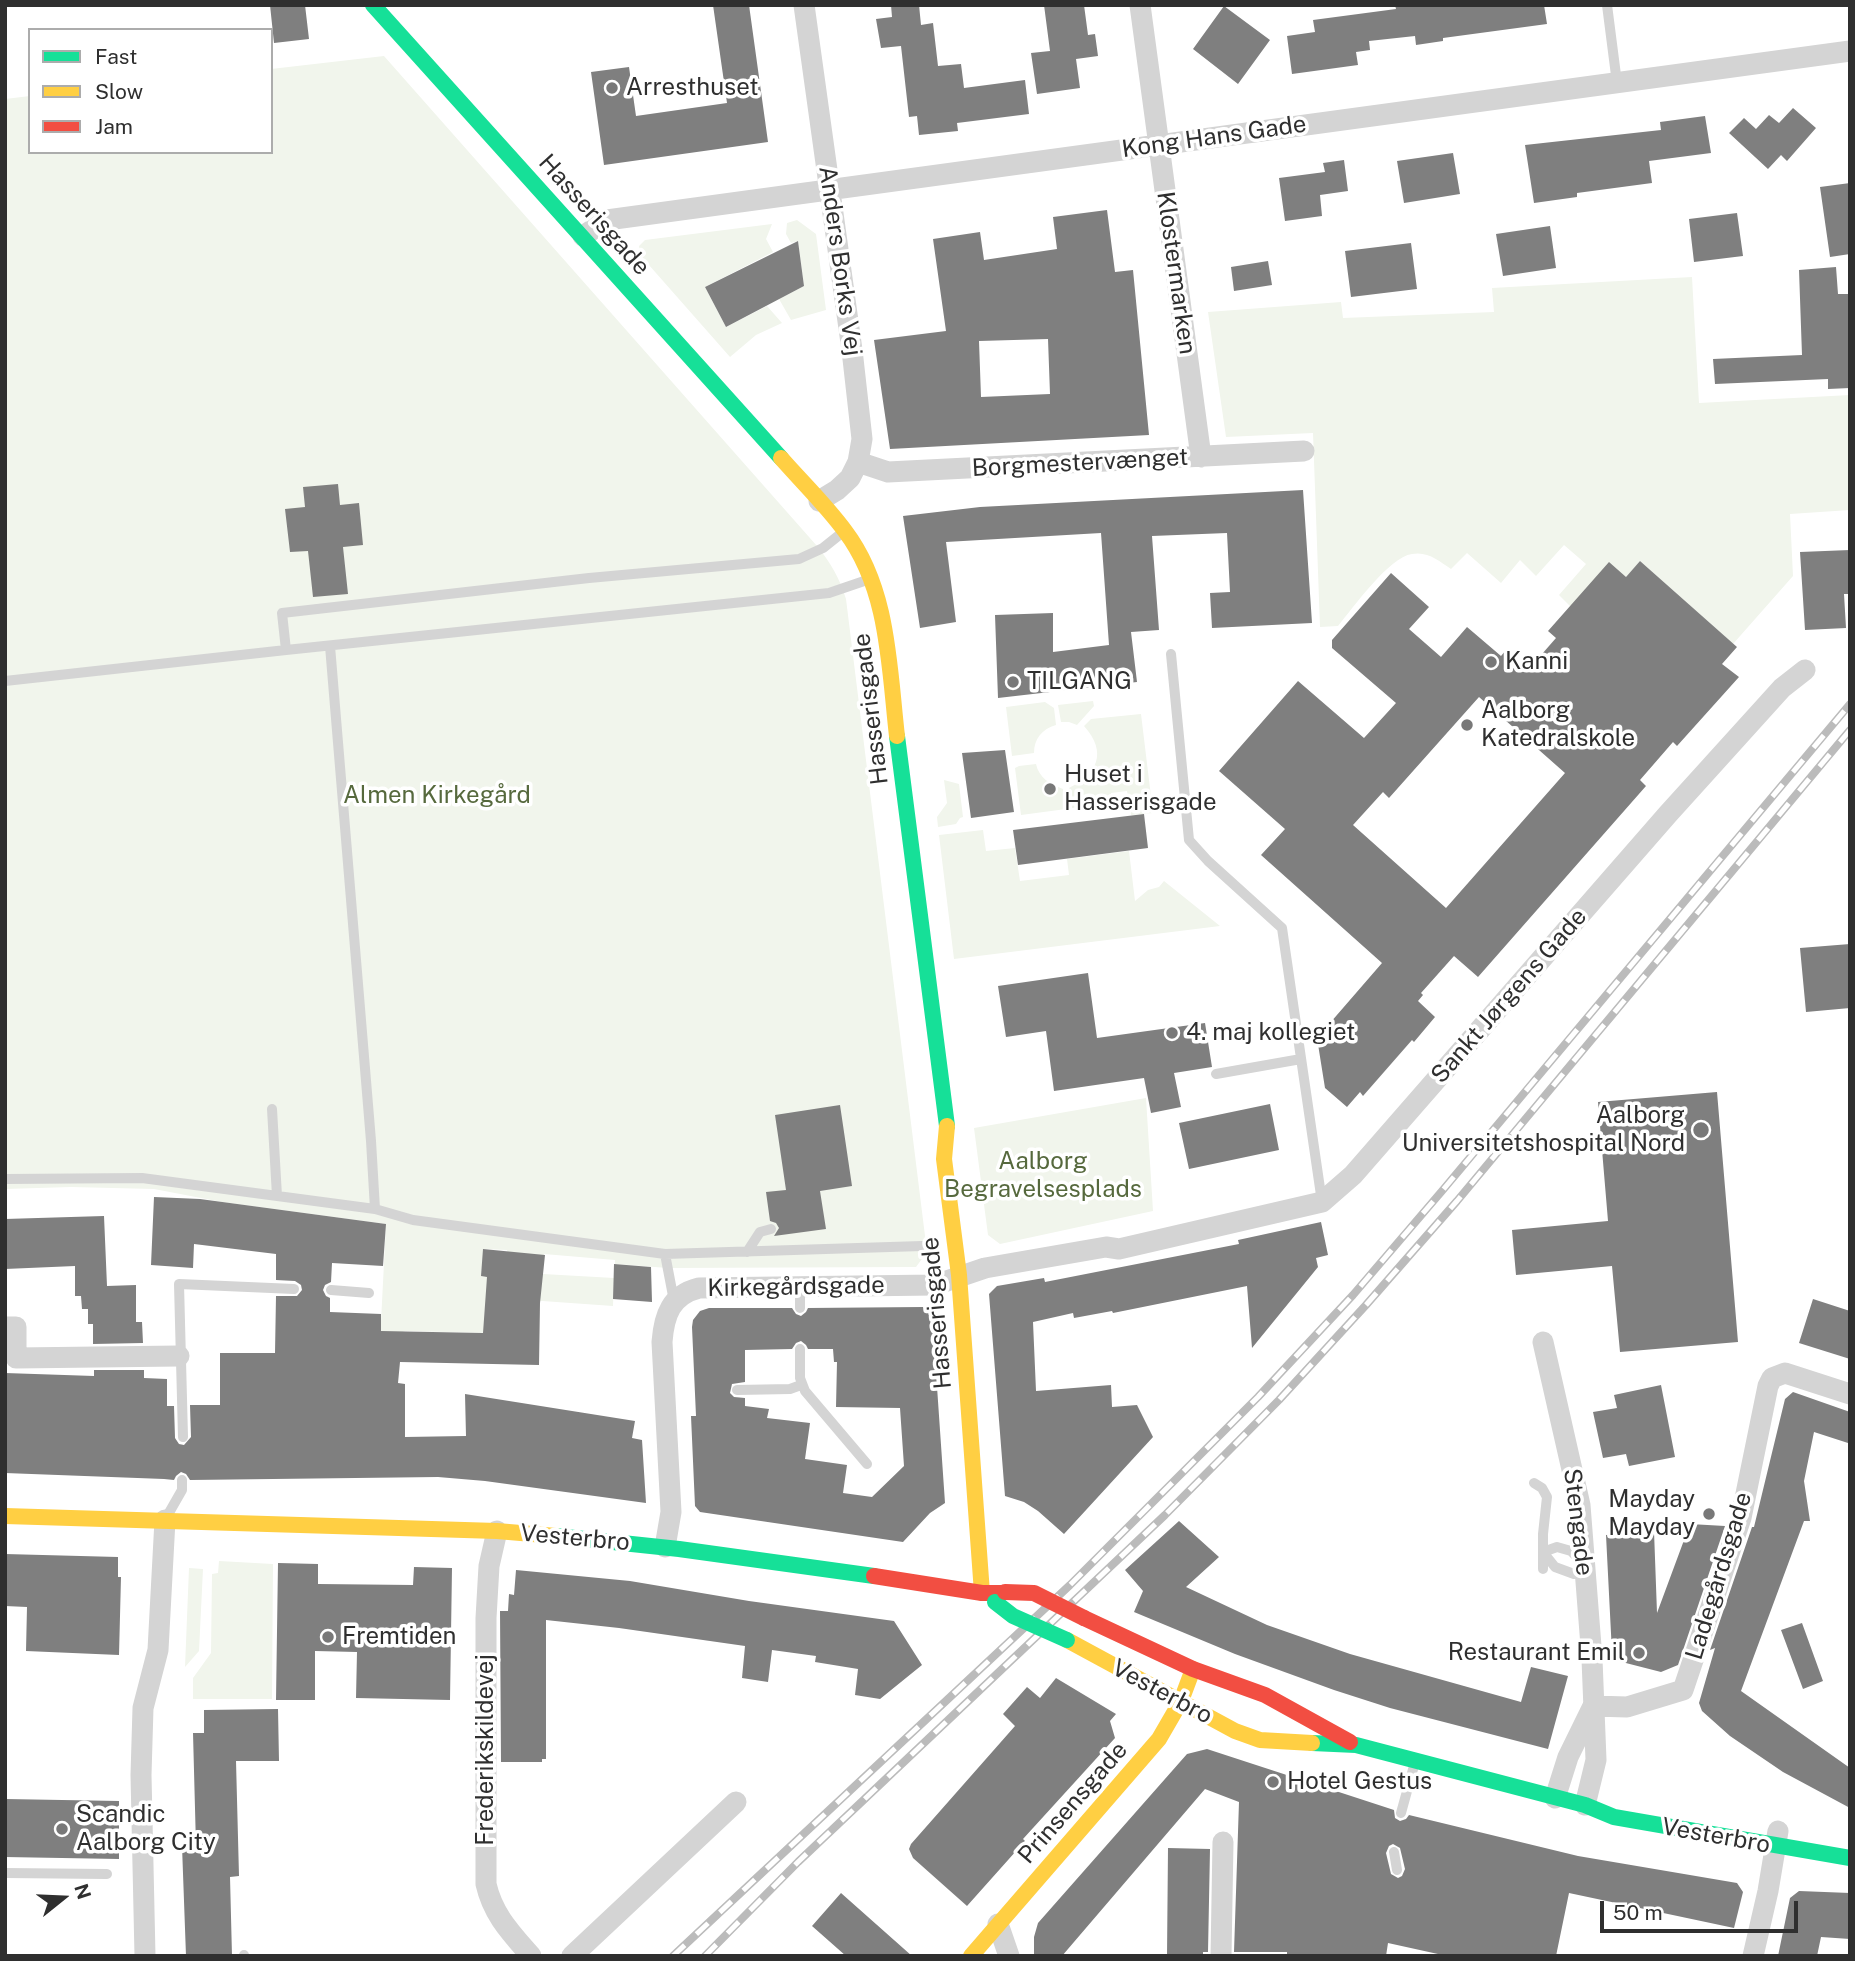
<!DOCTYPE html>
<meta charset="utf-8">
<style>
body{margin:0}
#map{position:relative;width:1855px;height:1961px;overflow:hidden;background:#fff;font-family:"Public Sans",sans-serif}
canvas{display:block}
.frame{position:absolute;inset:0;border:7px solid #2f2f2f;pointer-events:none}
.legend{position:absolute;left:28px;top:28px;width:245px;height:126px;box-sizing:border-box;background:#fff;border:2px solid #acacac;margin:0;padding:9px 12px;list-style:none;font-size:21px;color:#2f2f2f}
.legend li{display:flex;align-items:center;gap:14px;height:35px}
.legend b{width:35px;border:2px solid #acacac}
.north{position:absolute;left:28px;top:1863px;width:70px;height:70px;-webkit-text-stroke:5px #fff;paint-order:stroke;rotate:72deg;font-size:19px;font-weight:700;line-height:28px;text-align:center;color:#2f2f2f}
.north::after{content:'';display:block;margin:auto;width:24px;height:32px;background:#2f2f2f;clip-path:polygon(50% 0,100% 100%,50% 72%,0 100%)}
.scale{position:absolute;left:1600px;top:1901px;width:198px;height:32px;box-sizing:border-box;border:4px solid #2f2f2f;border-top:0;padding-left:9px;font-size:21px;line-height:24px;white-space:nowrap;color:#2f2f2f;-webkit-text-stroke:5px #fff;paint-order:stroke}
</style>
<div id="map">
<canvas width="1855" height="1961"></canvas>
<div class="frame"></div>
<ul class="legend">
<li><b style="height:9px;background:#16e098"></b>Fast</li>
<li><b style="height:9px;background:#ffcf43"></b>Slow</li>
<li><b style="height:9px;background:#f24e42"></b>Jam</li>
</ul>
<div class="north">N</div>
<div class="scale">50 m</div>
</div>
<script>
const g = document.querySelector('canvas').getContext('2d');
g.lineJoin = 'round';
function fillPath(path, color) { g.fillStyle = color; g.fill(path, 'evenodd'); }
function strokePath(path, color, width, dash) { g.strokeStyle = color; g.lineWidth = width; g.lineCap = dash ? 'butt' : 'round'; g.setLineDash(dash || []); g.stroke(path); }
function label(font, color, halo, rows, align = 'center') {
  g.font = font + ' "Public Sans",sans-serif'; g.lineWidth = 7; g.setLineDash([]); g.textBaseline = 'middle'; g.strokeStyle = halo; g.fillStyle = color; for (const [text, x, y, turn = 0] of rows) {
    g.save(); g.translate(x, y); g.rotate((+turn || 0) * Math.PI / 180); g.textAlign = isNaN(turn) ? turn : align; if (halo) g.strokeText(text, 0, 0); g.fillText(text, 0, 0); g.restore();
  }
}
fillPath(new Path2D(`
 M 384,56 L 817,546 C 831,563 840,579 846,599 L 927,1252 L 916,1267 L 668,1268 L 615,1264 L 615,1260 L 544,1254 L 544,1257 L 508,1254 L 507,1250 L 484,1249 L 481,1276 L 542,1282 L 543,1274 L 614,1278 L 613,1306 L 486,1297 L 487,1333 L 405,1331 L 380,1341 L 386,1224 L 222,1202 L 154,1189 L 71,1187 L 5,1189 L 5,99 L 30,96 L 30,152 L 271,152 L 271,69 Z
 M 797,220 L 816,234 L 826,310 L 791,320 L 779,299 L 804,286 L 798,241 L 791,243 L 786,234 L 787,223 Z
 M 772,224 L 766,239 L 773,252 L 705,287 L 726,327 L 767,306 L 782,323 L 756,335 L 730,357 L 641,256 L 639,246 L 645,240 Z
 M 1692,277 L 1699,403 L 1850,395 L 1850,510 L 1790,514 L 1793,576 L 1733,644 L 1640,561 L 1626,577 L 1570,606 L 1559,595 L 1586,564 L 1564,545 L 1536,576 L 1520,560 L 1501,583 L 1467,553 L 1451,569 C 1439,561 1428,551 1412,554 C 1389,557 1353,608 1338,626 L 1320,627 L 1313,433 L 1226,437 L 1208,312 L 1341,302 L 1343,318 L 1494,312 L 1492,288 Z
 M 1093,701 L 1094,706 L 1077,725 L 1069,722 L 1061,722 L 1058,705 Z
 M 1045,702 L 1054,708 L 1056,725 C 1042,729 1034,739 1034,753 L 1012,756 L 1006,707 Z
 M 1141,714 L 1153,813 L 1131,815 L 1127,791 L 1111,793 L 1111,799 L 1108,804 L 1072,808 L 1069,788 C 1097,774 1108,753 1084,726 L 1091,719 Z
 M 1036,764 C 1039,778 1050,784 1063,789 L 1066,809 L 1021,815 L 1015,768 L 1019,766 Z
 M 944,780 L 959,784 L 963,817 L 960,818 L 956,824 L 938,827 L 937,817 L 947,803 Z
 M 983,830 L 986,851 L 1015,848 L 1020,881 L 1069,875 L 1067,859 L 1129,851 L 1135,901 L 1148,890 L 1159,887 L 1164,881 L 1220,926 L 954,959 L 939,835 Z
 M 1146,1098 L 1153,1211 L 1000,1244 L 988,1235 L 974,1128 Z
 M 219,1561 L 273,1564 L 272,1699 L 193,1699 L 193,1678 L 211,1653 L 212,1574 L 218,1573 Z
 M 189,1568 L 203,1569 L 199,1651 L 185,1667 Z`), '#f1f5ec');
fillPath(new Path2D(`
 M 270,5 L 305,5 L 309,39 L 274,43 Z
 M 713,5 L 749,5 L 768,142 L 604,165 L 591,72 L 629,67 L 636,116 L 727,103 Z
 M 891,5 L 919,5 L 921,25 L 933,23 L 938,66 L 961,64 L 964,88 L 1025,80 L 1029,114 L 957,123 L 958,131 L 919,135 L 917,116 L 909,117 L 901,46 L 881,48 L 876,19 L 892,17 Z
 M 1044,5 L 1084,5 L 1088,35 L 1095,34 L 1098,56 L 1076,59 L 1080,88 L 1037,94 L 1031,53 L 1050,51 Z
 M 1395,5 L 1544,5 L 1547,24 L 1443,38 L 1443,41 L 1416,45 L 1415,36 L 1369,41 L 1370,50 L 1356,52 L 1358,65 L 1292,74 L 1287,36 L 1315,32 L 1313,20 L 1396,9 Z
 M 1224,6 L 1270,40 L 1238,84 L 1193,49 Z
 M 1793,108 L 1816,128 L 1787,161 L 1781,155 L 1768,169 L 1729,133 L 1744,118 L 1756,129 L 1769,115 L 1779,123 Z
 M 1705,116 L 1711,153 L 1649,161 L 1652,183 L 1577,193 L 1577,197 L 1534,203 L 1525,145 L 1661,130 L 1660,122 Z
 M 1453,153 L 1460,194 L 1404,203 L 1397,161 Z
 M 1344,160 L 1348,191 L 1320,195 L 1322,216 L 1285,221 L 1279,178 L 1325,172 L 1323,163 Z
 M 1850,183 L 1850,254 L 1830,257 L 1820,187 Z
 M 1107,210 L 1115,272 L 1133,270 L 1149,435 L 890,449 L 874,340 L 946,331 L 933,239 L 980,232 L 984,260 L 1057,249 L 1053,217 ZM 1048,339 L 1050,394 L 981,397 L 979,341 Z
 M 1737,213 L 1743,256 L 1694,262 L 1689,219 Z
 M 1550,226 L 1556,268 L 1503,276 L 1496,234 Z
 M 798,241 L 804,286 L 726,327 L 705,287 Z
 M 1411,243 L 1417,289 L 1351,297 L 1345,251 Z
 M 1268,261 L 1272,285 L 1234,291 L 1231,267 Z
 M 1836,267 L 1838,294 L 1850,294 L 1850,388 L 1828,389 L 1828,379 L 1715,384 L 1713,359 L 1802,355 L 1799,270 Z
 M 338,484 L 340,505 L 359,503 L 363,545 L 343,547 L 348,594 L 313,597 L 308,551 L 290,552 L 285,509 L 305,507 L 303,487 Z
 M 1303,490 L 1312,623 L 1212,628 L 1210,593 L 1230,592 L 1227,533 L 1152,536 L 1159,630 L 1131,632 L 1137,682 L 998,698 L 995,615 L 1053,613 L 1053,652 L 1109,645 L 1101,533 L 946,542 L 956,622 L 920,628 L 903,516 L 980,507 Z
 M 1850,550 L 1850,594 L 1844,594 L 1846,628 L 1805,630 L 1800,552 Z
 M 1640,561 L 1737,647 L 1722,664 L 1739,677 L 1677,746 L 1673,742 L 1640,780 L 1646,786 L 1478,977 L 1454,956 L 1421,993 L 1423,995 L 1418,1001 L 1435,1017 L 1414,1042 L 1412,1040 L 1363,1096 L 1360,1092 L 1347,1107 L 1325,1088 L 1317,1038 L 1382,963 L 1261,855 L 1285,829 L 1219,771 L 1298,681 L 1364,738 L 1396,703 L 1332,648 L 1332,640 L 1391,573 L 1429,607 L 1409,629 L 1441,657 L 1467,627 L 1501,656 L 1506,650 L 1528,670 L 1556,638 L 1548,631 L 1609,562 L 1626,577 ZM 1479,697 L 1565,773 L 1446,908 L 1353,825 L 1383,792 L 1389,798 Z
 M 1005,750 L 1014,812 L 971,818 L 962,753 Z
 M 1144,814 L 1148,848 L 1018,865 L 1013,830 Z
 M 1850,944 L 1850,1008 L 1806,1012 L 1800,948 Z
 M 1088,973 L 1097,1038 L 1205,1023 L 1212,1067 L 1174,1073 L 1181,1107 L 1151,1113 L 1144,1078 L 1054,1091 L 1046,1031 L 1006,1037 L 998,986 Z
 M 1717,1092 L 1738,1342 L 1620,1352 L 1612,1266 L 1516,1275 L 1512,1230 L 1608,1221 L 1598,1102 Z
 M 1270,1104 L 1279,1150 L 1189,1169 L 1179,1123 Z
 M 840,1105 L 852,1186 L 820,1191 L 826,1229 L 774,1236 L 779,1228 L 776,1223 L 770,1221 L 766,1192 L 786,1190 L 775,1115 Z
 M 154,1197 L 200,1199 L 386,1224 L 383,1266 L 332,1263 L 331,1282 L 325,1285 L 323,1290 L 326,1296 L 330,1298 L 330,1312 L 381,1314 L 381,1331 L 483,1333 L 487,1277 L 481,1276 L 483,1249 L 545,1255 L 540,1303 L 539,1365 L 400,1362 L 398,1383 L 405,1384 L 405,1437 L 466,1436 L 465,1394 L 635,1421 L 632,1438 L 642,1440 L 646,1503 L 485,1481 L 438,1477 L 190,1480 L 186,1474 L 181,1472 L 176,1476 L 174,1480 L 164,1479 L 5,1473 L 5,1373 L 94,1376 L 94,1370 L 144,1370 L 144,1378 L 167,1379 L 167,1406 L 174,1406 L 175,1438 L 179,1444 L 184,1445 L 191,1437 L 190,1405 L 220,1405 L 220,1353 L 275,1353 L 276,1296 L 297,1296 L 302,1290 L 301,1285 L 295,1281 L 276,1280 L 276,1254 L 194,1244 L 193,1268 L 151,1265 Z
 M 104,1216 L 107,1286 L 136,1285 L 136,1322 L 142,1322 L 143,1343 L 93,1344 L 93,1324 L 88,1324 L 88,1309 L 82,1309 L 81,1296 L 75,1296 L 75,1266 L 5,1269 L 5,1219 Z
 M 1321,1222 L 1328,1255 L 1316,1258 L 1318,1267 L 1252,1348 L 1247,1286 L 1113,1313 L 1112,1311 L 1074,1318 L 1073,1313 L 1033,1322 L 1036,1391 L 1111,1385 L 1112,1407 L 1137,1405 L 1153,1437 L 1064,1534 L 1038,1511 L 1024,1502 L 1005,1496 L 989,1294 L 997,1286 L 1044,1278 L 1045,1282 L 1239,1244 L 1238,1240 Z
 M 614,1264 L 651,1267 L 652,1302 L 613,1299 Z
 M 1813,1299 L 1850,1311 L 1850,1359 L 1799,1343 Z
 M 923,1307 L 932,1314 L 945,1503 L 930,1513 L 903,1542 L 700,1512 L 695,1506 L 691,1416 L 696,1416 L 692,1327 L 693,1320 L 700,1311 L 709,1308 L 792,1308 L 796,1314 L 801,1316 L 806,1312 L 808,1308 ZM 801,1341 L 806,1345 L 808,1349 L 833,1349 L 834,1362 L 837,1362 L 836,1407 L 900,1408 L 904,1466 L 872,1497 L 843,1493 L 847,1465 L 805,1459 L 810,1423 L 767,1418 L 769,1409 L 745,1406 L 745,1398 L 734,1397 L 730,1393 L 732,1384 L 745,1382 L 745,1350 L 792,1349 L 796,1343 Z
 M 1661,1385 L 1675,1457 L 1629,1466 L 1626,1454 L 1603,1458 L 1593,1412 L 1617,1408 L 1614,1395 Z
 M 1793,1392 L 1850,1412 L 1848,1443 L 1814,1432 L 1804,1481 L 1810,1521 L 1804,1521 L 1741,1691 L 1850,1768 L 1850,1808 L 1783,1772 L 1730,1736 L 1702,1711 L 1699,1703 L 1715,1648 L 1710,1650 L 1752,1527 L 1754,1527 L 1785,1399 Z
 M 1179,1521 L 1219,1557 L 1186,1587 L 1267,1625 L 1350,1654 L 1521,1702 L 1531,1667 L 1568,1676 L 1548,1749 L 1390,1708 L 1334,1690 L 1235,1654 L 1134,1612 L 1143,1591 L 1125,1570 Z
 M 1690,1524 L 1725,1526 L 1678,1665 L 1661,1672 L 1618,1661 L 1612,1653 L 1606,1535 L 1654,1531 L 1657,1613 Z
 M 5,1554 L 118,1557 L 118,1577 L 121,1577 L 119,1655 L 26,1651 L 27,1607 L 5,1606 Z
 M 278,1563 L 318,1564 L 318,1584 L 413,1585 L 414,1567 L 452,1568 L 450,1700 L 356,1698 L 357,1652 L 315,1651 L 315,1700 L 276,1700 Z
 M 516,1570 L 630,1581 L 749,1601 L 894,1621 L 922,1665 L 880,1699 L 855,1695 L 858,1669 L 815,1662 L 816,1656 L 772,1650 L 768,1682 L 742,1678 L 745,1646 L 619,1628 L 546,1620 L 546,1759 L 542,1759 L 542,1762 L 501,1762 L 500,1611 L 508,1611 L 509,1594 L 514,1595 Z
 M 1802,1623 L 1823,1681 L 1803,1689 L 1781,1630 Z
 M 1056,1678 L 1116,1714 L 1110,1721 L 1115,1738 L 1023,1839 L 1025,1841 L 967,1906 L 913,1858 L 909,1849 L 911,1844 L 1015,1726 L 1003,1714 L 1027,1687 L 1040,1698 Z
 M 278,1709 L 279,1761 L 236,1761 L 239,1876 L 230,1877 L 232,1956 L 186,1956 L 182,1846 L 196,1846 L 193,1733 L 204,1733 L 204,1710 Z
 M 1207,1749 L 1394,1810 L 1395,1818 L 1400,1821 L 1406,1819 L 1409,1815 L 1578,1856 L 1737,1883 L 1743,1892 L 1734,1928 L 1569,1893 L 1556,1956 L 1447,1956 L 1388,1943 L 1386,1956 L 1287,1956 L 1287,1952 L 1234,1952 L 1239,1802 L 1205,1789 L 1062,1956 L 1034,1956 L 1034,1937 L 1038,1923 L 1187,1754 ZM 1393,1844 L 1400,1848 L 1405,1869 L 1402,1876 L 1398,1878 L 1391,1874 L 1386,1853 L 1389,1846 Z
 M 5,1799 L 119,1801 L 119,1859 L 5,1857 Z
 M 1168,1848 L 1210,1849 L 1208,1952 L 1203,1952 L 1203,1956 L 1167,1956 Z
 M 1799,1891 L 1850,1893 L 1850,1939 L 1821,1937 L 1817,1956 L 1778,1956 L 1790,1898 Z
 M 841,1893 L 912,1956 L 846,1956 L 812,1926 Z`), '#7f7f7f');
strokePath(new Path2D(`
 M 1607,5 L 1617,83
 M 843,532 L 823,548 L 799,559 L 589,578 L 282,613 L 286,650 L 829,593 L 870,579
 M 330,646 L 371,1141 L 375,1209
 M 1171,654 L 1189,840 L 1208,861 L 1282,928 L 1322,1202
 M 5,681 L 286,650
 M 1216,1074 L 1301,1059
 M 272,1109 L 277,1196
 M 5,1179 L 142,1178 L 375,1209 L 413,1220 L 665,1254 L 922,1246
 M 747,1252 L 760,1232 L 771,1229
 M 665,1254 L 674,1301
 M 800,1287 L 800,1308
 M 331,1290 L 369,1293
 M 800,1349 L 800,1378 L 805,1391 L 867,1464
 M 737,1390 L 790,1389 L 801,1385
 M 183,1437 L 179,1284 L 294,1289
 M 1534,1483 L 1542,1488 L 1547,1497 L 1543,1534 L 1543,1569
 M 166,1518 L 182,1490 L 182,1480
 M 1557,1547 L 1571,1551 L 1586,1566 L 1574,1574 L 1555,1567 L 1543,1552 Z
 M 1401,1813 L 1415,1762
 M 1394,1852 L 1397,1870
 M 5,1873 L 107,1874
 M 244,1955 L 244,1956`), '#d4d4d4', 10);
strokePath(new Path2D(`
 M 804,5 L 852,350 L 862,439 L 858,462 L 850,478 L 837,490 L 819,501
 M 1140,5 L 1201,457
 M 583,236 L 607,220 L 1850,51
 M 858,462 L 888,472 L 1304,451
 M 5,1327 L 16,1327 L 16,1358 L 179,1356
 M 1543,1342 L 1580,1505 L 1592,1659 L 1596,1760 L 1585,1805
 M 497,1531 L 489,1566 L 486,1618 L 486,1884 C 493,1915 511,1933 531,1956
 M 665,1547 L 671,1512 L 662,1342 C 664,1315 671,1295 699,1288 L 935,1285 L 985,1268 L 1106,1247 L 1119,1249 L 1322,1202 L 1353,1175 L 1668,814 L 1782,688 L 1805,670
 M 1593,1706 L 1627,1707 L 1683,1690 L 1741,1518 L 1768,1386 L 1772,1378 L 1785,1373 L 1850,1394
 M 1555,1798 L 1568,1757 L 1592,1708
 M 998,1924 L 1009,1956
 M 145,1956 L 141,1775 L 143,1708 L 158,1650 L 165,1520
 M 572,1956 L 736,1802
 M 1221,1956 L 1223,1842
 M 1753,1956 L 1768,1891 L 1778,1831`), '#d4d4d4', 21);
strokePath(new Path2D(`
 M 373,5 L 781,458
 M 897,736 L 947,1126
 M 556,1536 L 679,1549 L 874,1576
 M 1312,1743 L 1356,1745 L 1585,1805 L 1614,1817 L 1850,1858`), '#16e098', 16);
strokePath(new Path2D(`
 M 781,458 C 802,482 826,505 845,531 C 889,589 889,667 897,736
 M 947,1126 L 944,1159 L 959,1275 L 982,1593
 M 5,1516 L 497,1531 L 556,1536
 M 1067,1640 L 1235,1731 L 1260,1740 L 1312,1743
 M 971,1956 L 1159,1739 L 1181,1701 L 1193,1669`), '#ffcf43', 16);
strokePath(new Path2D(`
 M 874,1576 L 982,1593 L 1002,1593
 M 1084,1618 L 1193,1669 L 1265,1695 L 1350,1742`), '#f24e42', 16);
const rail = new Path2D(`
 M 673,1956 L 1070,1585 L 1258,1397 L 1353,1295 L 1442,1191 L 1850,704
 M 705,1956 L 798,1862 L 1165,1515 L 1279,1400 L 1366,1305 L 1457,1201 L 1850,730`);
strokePath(rail, '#bbb', 8);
strokePath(rail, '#fff', 5, [16]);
strokePath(new Path2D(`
 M 995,1602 L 1013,1616 L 1067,1640`), '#16e098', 16);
strokePath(new Path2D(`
 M 1005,1592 L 1034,1593 L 1084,1618`), '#f24e42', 16);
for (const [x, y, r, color] of [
 [612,88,7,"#787878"],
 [1491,662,7,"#787878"],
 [1013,682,7,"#787878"],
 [1467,725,7,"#787878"],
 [1050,789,7,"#787878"],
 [1172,1033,7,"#787878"],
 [1701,1130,9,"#787878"],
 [1709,1514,7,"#787878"],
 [328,1637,7,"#787878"],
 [1639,1653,7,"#787878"],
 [1273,1782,7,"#787878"],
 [62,1829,7,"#787878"]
]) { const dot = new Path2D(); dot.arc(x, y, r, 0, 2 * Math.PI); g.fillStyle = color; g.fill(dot); strokePath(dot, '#fff', 2.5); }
label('24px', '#2f2f2f', '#fff', [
 ["Arresthuset",626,88],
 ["Kanni",1505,662],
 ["TILGANG",1027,682],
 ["Aalborg",1481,711],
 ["Katedralskole",1481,739],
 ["Huset i",1064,775],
 ["Hasserisgade",1064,803],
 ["4. maj kollegiet",1186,1033],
 ["Aalborg",1685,1116,"right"],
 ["Universitetshospital Nord",1685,1144,"right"],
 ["Mayday",1695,1500,"right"],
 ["Mayday",1695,1528,"right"],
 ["Fremtiden",342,1637],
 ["Restaurant Emil",1625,1653,"right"],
 ["Hotel Gestus",1287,1782],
 ["Scandic",76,1815],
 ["Aalborg City",76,1843]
], 'left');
label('24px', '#2f2f2f', '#fff', [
 ["Kong Hans Gade",1214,137,-8],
 ["Hasserisgade",594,215,48],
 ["Anders Borks Vej",840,261,82],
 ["Klostermarken",1176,273,82],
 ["Borgmestervænget",1080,463,-3],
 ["Hasserisgade",871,709,-97],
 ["Sankt Jørgens Gade",1509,996,-49],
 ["Kirkegårdsgade",796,1287,-1],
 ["Hasserisgade",937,1313,-95],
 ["Stengade",1578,1522,83],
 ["Vesterbro",575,1538,5],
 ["Ladegårdsgade",1719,1576,-73],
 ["Vesterbro",1162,1692,28],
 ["Frederikskildevej",486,1750,-90],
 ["Prinsensgade",1073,1803,-49],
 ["Vesterbro",1716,1836,10]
]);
label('24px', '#56693d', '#fff', [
 ["Almen Kirkegård",437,796],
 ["Aalborg",1043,1162],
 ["Begravelsesplads",1043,1190]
]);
</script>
